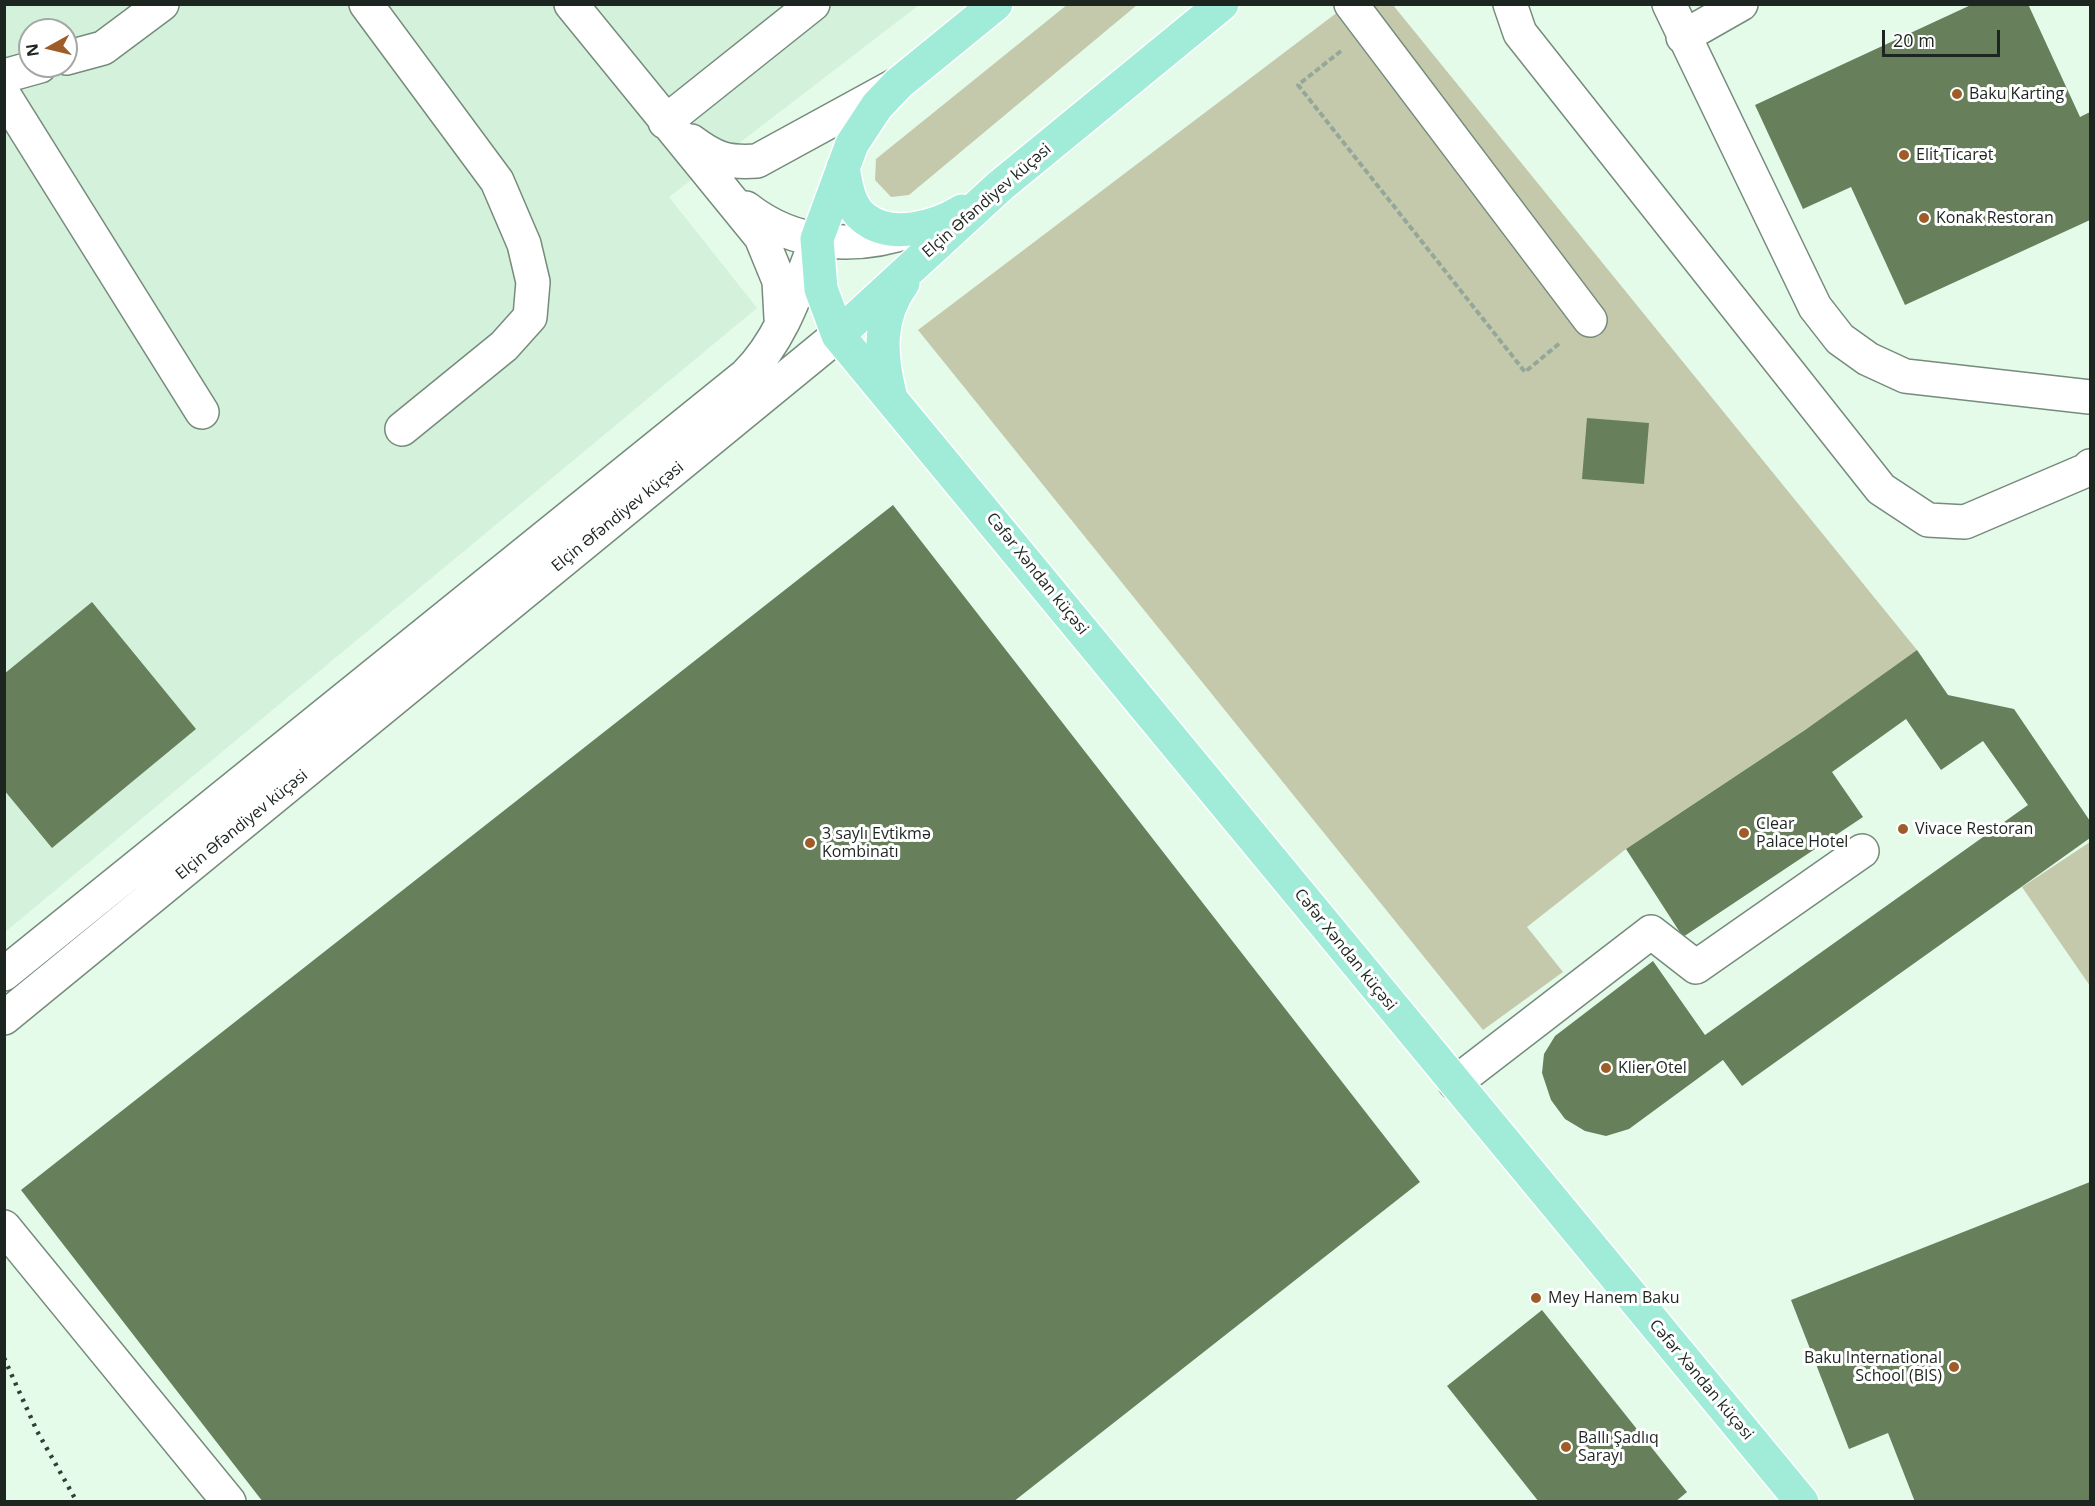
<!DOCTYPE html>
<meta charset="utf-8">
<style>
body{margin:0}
#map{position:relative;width:2095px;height:1506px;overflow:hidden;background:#e4fbea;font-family:"Open Sans",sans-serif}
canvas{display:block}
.frame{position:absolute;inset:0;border:6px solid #1c251f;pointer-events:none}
.north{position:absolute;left:18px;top:18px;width:60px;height:60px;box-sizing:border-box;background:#fff;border:2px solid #a4a8a5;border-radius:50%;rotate:262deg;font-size:16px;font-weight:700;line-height:24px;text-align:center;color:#1c251f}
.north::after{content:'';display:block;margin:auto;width:21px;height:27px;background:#9e5d28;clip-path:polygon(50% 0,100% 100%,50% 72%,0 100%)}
.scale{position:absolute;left:1882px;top:30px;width:118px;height:27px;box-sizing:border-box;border:3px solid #1c251f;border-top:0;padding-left:8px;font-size:18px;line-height:21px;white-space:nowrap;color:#1c251f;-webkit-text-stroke:4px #fff;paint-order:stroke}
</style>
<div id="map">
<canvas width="2095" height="1506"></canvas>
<div class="frame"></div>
<div class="north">N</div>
<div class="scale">20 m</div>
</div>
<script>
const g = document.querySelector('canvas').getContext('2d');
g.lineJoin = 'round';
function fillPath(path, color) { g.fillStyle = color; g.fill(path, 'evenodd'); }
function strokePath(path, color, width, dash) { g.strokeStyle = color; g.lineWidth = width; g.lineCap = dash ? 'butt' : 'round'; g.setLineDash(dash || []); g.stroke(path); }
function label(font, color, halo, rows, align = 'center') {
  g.font = font + ' "Open Sans",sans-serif'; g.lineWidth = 6; g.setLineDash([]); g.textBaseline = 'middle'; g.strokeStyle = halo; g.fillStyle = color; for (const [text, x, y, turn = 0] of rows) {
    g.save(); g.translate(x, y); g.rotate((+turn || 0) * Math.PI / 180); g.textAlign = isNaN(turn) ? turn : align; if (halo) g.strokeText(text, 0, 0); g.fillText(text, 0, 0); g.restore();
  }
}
fillPath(new Path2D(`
 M 5,5 L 919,5 L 669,197 L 757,308 L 5,932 ZM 30,30 L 66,30 L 66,66 L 30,66 Z`), '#d3f1db');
fillPath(new Path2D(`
 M 1068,4 L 1137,5 L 909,195 L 891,197 L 875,180 L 876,159 Z
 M 1347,5 L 1393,5 L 1917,650 L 1805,730 L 1626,849 L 1527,927 L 1563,972 L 1483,1030 L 918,330 Z
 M 2090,842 L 2090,986 L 2022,887 Z`), '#c4c9ac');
fillPath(new Path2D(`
 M 1973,4 L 2028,4 L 2080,117 L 2090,112 L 2090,220 L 1905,305 L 1851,187 L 1803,209 L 1755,105 Z
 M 1587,418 L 1649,423 L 1644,484 L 1582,479 Z
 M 893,505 L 1420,1182 L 1013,1502 L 263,1502 L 21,1190 Z
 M 92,602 L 196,729 L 52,848 L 4,790 L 4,674 Z
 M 1917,650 L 1948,695 L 2014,709 L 2090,821 L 2090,838 L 1742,1086 L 1723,1060 L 1629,1129 L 1606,1136 L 1585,1131 L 1565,1119 L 1551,1100 L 1542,1073 L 1544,1054 L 1555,1036 L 1653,961 L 1705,1035 L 2028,805 L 1983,741 L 1941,770 L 1906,719 L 1832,772 L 1863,817 L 1683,937 L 1626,849 L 1805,730 Z
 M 2090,1182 L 2090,1502 L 1915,1502 L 1888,1433 L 1849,1449 L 1791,1300 Z
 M 1542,1310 L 1687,1492 L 1675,1502 L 1539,1502 L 1447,1386 Z`), '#677f5a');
const minor = new Path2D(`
 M 366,4 L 497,181 L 524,244 L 533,282 L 530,317 L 504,346 L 402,429
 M 571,4 L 761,237 L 779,281 L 781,318
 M 1351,4 L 1590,320
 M 1510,4 L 1520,33 L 1881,489 L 1928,520 L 1965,522 L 2089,469 L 2090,466
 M 1669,4 L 1815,307 L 1840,339 L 1868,359 L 1905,376 L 2090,397
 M 1683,37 L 1741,4
 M 66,58 L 103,48 L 162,4
 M 4,76 L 40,66
 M 4,95 L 202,412
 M 665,122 L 813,4
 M 691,141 C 715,159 727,163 757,161 L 896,85
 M 746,208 C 795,247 858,250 915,229
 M 4,974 L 746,375 C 783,338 798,287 817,239
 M 4,1018 L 838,335
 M 1455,1083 L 1651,932 L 1696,967 L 1862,851
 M 4,1227 L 229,1502`);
const major = new Path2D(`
 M 996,4 L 899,83 L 877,106 L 852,144 L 817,239 L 821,289 L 838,335 L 1802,1502
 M 843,167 C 846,185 849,207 864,218 C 891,240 936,227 962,211
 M 838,335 L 1000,186 L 1222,4
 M 890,394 C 880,355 878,317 903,283`);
strokePath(minor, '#768b7c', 36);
strokePath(major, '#fff', 36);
strokePath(new Path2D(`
 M 1341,51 L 1298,85 L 1525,372 L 1561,342`), '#95a79a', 4, [6, 3]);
strokePath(minor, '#fff', 33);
strokePath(major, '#a1ecd8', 33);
strokePath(new Path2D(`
 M 4,1358 L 37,1431 L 77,1502`), '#333e37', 4.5, [3, 6]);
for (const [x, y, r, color] of [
 [1957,94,6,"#9e5d28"],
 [1904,155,6,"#9e5d28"],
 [1924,218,6,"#9e5d28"],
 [1903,829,6,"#9e5d28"],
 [1744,833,6,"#9e5d28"],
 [810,843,6,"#9e5d28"],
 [1606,1068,6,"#9e5d28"],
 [1536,1298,6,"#9e5d28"],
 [1954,1367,6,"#9e5d28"],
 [1566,1447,6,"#9e5d28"]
]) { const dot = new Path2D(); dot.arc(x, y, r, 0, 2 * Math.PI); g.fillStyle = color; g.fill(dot); strokePath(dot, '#fff', 2); }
label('16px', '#1c251f', '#fff', [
 ["Baku Karting",1969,94],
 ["Elit Ticarət",1916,155],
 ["Konak Restoran",1936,218],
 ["Clear",1756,824],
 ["Palace Hotel",1756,842],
 ["Vivace Restoran",1915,829],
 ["3 saylı Evtikmə",822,834],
 ["Kombinatı",822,852],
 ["Klier Otel",1618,1068],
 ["Mey Hanem Baku",1548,1298],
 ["Baku International",1942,1358,"right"],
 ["School (BIS)",1942,1376,"right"],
 ["Ballı Şadlıq",1578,1438],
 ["Sarayı",1578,1456]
], 'left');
label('16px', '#1c251f', '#fff', [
 ["Elçin Əfəndiyev küçəsi",987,201,-41],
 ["Elçin Əfəndiyev küçəsi",618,517,-39],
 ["Cəfər Xəndan küçəsi",1037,574,51],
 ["Elçin Əfəndiyev küçəsi",242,825,-39],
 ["Cəfər Xəndan küçəsi",1345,950,51],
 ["Cəfər Xəndan küçəsi",1701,1380,50]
]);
</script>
